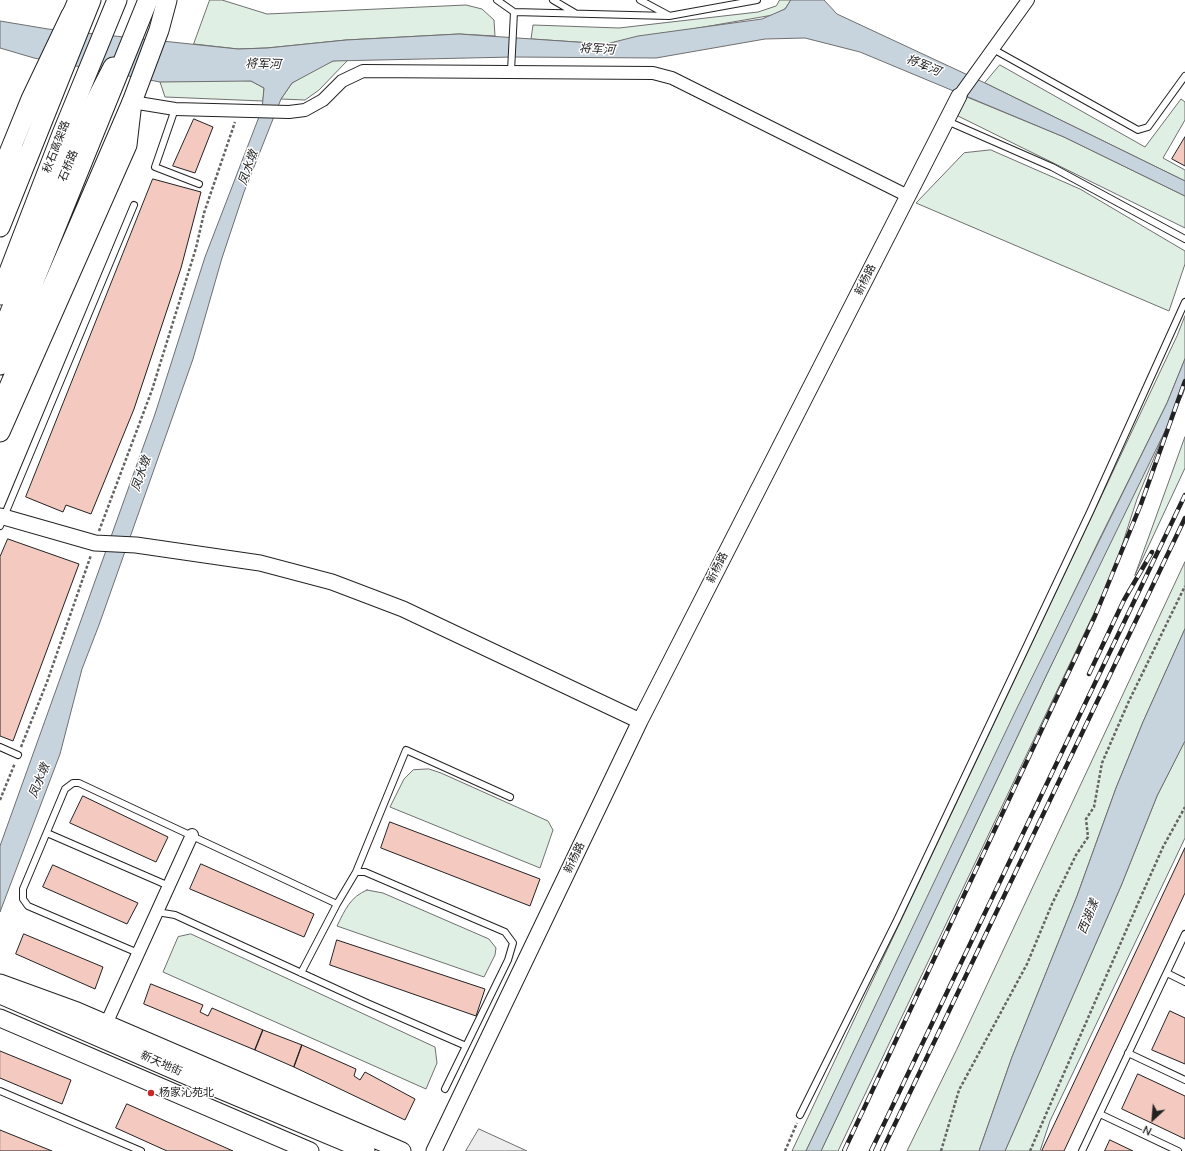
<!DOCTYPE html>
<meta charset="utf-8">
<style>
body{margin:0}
#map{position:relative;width:1185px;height:1151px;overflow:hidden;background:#fff;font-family:"Nunito Sans",sans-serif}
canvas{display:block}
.north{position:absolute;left:1133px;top:1099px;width:40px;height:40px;-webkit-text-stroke:3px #fff;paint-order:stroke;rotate:206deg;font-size:11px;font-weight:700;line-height:16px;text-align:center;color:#222}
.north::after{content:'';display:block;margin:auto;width:14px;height:18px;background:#222;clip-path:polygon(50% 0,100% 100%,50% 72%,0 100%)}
</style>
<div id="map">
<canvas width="1185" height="1151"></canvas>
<div class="north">N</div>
</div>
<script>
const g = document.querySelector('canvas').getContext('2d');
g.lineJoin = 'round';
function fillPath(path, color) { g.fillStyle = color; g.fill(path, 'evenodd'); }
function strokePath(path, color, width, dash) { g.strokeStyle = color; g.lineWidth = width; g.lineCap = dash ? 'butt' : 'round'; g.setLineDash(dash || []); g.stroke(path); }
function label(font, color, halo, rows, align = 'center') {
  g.font = font + ' "Nunito Sans","Noto Sans SC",sans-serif'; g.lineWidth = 3; g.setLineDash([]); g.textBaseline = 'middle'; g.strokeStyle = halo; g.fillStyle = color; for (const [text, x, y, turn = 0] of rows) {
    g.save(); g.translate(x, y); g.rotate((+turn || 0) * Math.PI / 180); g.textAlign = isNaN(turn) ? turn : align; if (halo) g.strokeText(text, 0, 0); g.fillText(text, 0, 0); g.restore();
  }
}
const green = new Path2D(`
 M 210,0 L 222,0 L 267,14 L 466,5 L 482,9 L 494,20 L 495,36 L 459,34 L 346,40 L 267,48 L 238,49 L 194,44 Z
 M 780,0 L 791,0 L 785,9 L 773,15 L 606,44 L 531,39 L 533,25 L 619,28 L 758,12 L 776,6 Z
 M 348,60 L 319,90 L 305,100 L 281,99 L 292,83 L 319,67 L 333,61 Z
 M 1000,65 L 1145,147 L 1181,99 L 1185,102 L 1185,120 L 1163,158 L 1185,170 L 1185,181 L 985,83 Z
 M 232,80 L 251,81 L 264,88 L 263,101 L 165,97 L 160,82 Z
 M 967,97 L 1064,137 L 1185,196 L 1185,228 L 958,116 Z
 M 991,150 L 1080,189 L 1185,251 L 1185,264 L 1169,311 L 916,203 L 964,153 Z
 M 1185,316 L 1185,359 L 1167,403 L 1099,540 L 806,1151 L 792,1151 L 1177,336 Z
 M 1173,412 L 1137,499 L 1113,573 L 838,1151 L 821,1151 L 1047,674 Z
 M 1185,437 L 1185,468 L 1135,575 Z
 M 1185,562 L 1185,629 L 1143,722 L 1116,788 L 1077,896 L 1012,1057 L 979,1151 L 907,1151 L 956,1051 Z
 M 1185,741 L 1185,838 L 1050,1121 L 1040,1151 L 1005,1151 L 1121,886 L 1157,796 Z
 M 429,769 L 441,773 L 548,821 L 553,830 L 540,868 L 390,807 L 404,779 L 413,770 Z
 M 367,890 L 383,893 L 489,939 L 496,948 L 495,955 L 484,977 L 337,926 C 345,910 350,897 367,890 Z
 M 191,934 L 435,1047 L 437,1063 L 426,1089 L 163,972 L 178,937 Z`);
fillPath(green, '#e0efe3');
strokePath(green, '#6f6f6f', 1);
const parking = new Path2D(`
 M 479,1129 L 527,1151 L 466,1151 Z`);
fillPath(parking, '#ededed');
strokePath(parking, '#6f6f6f', 1);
const water = new Path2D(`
 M 791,0 L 824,0 L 837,14 L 985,83 L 1185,181 L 1185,196 L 1064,137 L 860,52 L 805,38 L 765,39 L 656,58 L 513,57 L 333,61 L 292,83 L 281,99 L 244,192 L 222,258 L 193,359 L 99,625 L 82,669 L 60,754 L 0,912 L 0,846 L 155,414 L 205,257 L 262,109 L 264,88 L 251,81 L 160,82 L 34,58 L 0,48 L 0,21 L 48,29 L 238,49 L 267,48 L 346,40 L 459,34 L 606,44 L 638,36 L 762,19 L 785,9 Z
 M 1185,359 L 1185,388 L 1183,394 L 1047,674 L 821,1151 L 806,1151 L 1016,710 L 1167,403 Z
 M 1185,629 L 1185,741 L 1157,796 L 1121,886 L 1005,1151 L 979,1151 L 1012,1057 L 1077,896 L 1116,788 L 1143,722 Z`);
fillPath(water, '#c7d3dd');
strokePath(water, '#6f6f6f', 1);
const building = new Path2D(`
 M 194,119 L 213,127 L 195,173 L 173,166 Z
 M 1185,137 L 1185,166 L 1172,159 Z
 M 153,179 L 201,192 L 181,268 L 134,409 L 91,514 L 66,505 L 63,512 L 26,497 Z
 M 8,539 L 79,564 L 13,741 L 0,736 L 0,557 Z
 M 83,796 L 168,837 L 156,862 L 70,823 Z
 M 390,822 L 540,879 L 530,906 L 381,848 Z
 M 1185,848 L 1185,893 L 1064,1151 L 1042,1151 Z
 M 201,864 L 314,914 L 304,937 L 190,889 Z
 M 53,865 L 138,903 L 127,924 L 43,887 Z
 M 24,934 L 103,967 L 95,989 L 16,954 Z
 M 337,940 L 485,989 L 476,1016 L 330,965 Z
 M 151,984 L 203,1005 L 200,1012 L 208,1016 L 212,1008 L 263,1030 L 255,1050 L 144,1004 Z
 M 1170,1011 L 1185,1018 L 1185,1064 L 1152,1050 Z
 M 263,1030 L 302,1045 L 294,1067 L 255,1050 Z
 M 302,1045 L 356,1069 L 354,1076 L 360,1080 L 365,1072 L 415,1099 L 405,1120 L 294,1067 Z
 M 0,1051 L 71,1080 L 62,1104 L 0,1078 Z
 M 1138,1074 L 1185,1096 L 1185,1139 L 1122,1109 Z
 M 127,1104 L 233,1151 L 167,1151 L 116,1128 Z
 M 0,1130 L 52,1151 L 0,1151 Z
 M 1110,1140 L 1133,1151 L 1105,1151 Z`);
fillPath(building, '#f3c9c0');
strokePath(building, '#222', 1);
const service = new Path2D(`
 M 497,0 L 514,12 L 669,16 L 757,0
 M 553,0 L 575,13
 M 640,0 L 668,15
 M 993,49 L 1138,130 L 1148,127 L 1185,76
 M 511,71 L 514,12
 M 175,109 L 155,167 L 199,184
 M 947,121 L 1052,167 L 1185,239
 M 0,526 L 134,205
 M 0,747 L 18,755
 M 47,833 L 169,886
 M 356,872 L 406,750 L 510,797
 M 157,912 L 175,915 L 367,1003 L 466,1046
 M 138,953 L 28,906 L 23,899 L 23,889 L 65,789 L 73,783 L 79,783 L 337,904
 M 301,973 L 337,904 L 356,872 L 365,872 L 505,932 L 513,943 L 508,960 L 445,1089
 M 1167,973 L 1185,982
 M 1128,1053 L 1185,1080
 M 0,1091 L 141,1151
 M 1100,1114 L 1178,1151
 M 800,1115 L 897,920 L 1090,512 L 1185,302
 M 1082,1151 L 1185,934`);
const minor = new Path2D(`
 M 959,96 L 1028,0
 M 132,102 L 175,109 L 289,112 L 305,110 L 323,100 L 342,81 L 363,71 L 653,73 L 672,78 L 908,196
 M 106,1024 L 192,835`);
const tertiary = new Path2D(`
 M 0,516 L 95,543 L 136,545 L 260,563 L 332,582 L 403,609 L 640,721
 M 434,1151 L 640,721 L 959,96`);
const secondary = new Path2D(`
 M 0,983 L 77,1011 L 402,1151
 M 0,995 L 194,1079 L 366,1151
 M 0,1018 L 310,1151`);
const primary = new Path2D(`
 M 65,31 L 78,0
 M 0,200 L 18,155
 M 0,337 L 94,104 L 113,67
 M 0,432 L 127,145 L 132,102 L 159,30 L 167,0`);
const trunk = new Path2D(`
 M 0,175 L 31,99 L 71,15
 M 0,227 L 91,0
 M 0,295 L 62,134 L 117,0
 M 0,365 L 148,0
 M 0,408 L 132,102`);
strokePath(service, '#222', 8);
strokePath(minor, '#222', 14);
strokePath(tertiary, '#222', 17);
strokePath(secondary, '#222', 19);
strokePath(primary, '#222', 21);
strokePath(trunk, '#222', 21);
strokePath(new Path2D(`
 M 99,531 L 152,390 L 196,248 L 204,213 L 235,122
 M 21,747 L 47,682 L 91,555
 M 0,800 L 15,763
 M 785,1151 L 797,1123
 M 941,1151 L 959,1090 L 1027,964 L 1052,904 L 1076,855 L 1088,837 L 1086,819 L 1094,807 L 1102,763 L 1128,703 L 1185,586
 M 1030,1151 L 1139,901 L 1163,847 L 1185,807`), '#646464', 2.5, [3, 2]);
strokePath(service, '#fff', 6);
strokePath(minor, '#fff', 12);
strokePath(tertiary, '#fff', 15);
strokePath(secondary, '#fff', 17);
strokePath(primary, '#fff', 19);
strokePath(trunk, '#fff', 19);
const rail = new Path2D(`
 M 1089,674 L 1124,600 L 1152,552
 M 844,1151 L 1095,616 L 1141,504 L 1185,381
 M 871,1151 L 1185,495
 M 882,1151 L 1185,518`);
strokePath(rail, '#222', 4.5);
strokePath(rail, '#fff', 3, [9]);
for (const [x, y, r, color] of [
 [151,1093,4,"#c62828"]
]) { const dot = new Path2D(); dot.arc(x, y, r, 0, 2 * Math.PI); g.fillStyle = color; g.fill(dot); strokePath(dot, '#fff', 1.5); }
label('11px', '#222', '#fff', [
 ["秋石高架路",57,147,-69],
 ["石桥路",69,166,-68],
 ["新杨路",866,280,-63],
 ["新杨路",718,568,-63],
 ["新杨路",575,858,-64],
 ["新天地街",161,1064,24]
]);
label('11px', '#222', '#fff', [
 ["杨家沁苑北",159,1093]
], 'left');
label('italic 12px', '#222', '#fff', [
 ["将军河",597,50,3],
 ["将军河",263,65,1],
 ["将军河",923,66,23],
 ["凤水墩",249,168,-71],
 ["凤水墩",142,474,-71],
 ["凤水墩",40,781,-68],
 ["西湖漾",1089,917,-68]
]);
</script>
